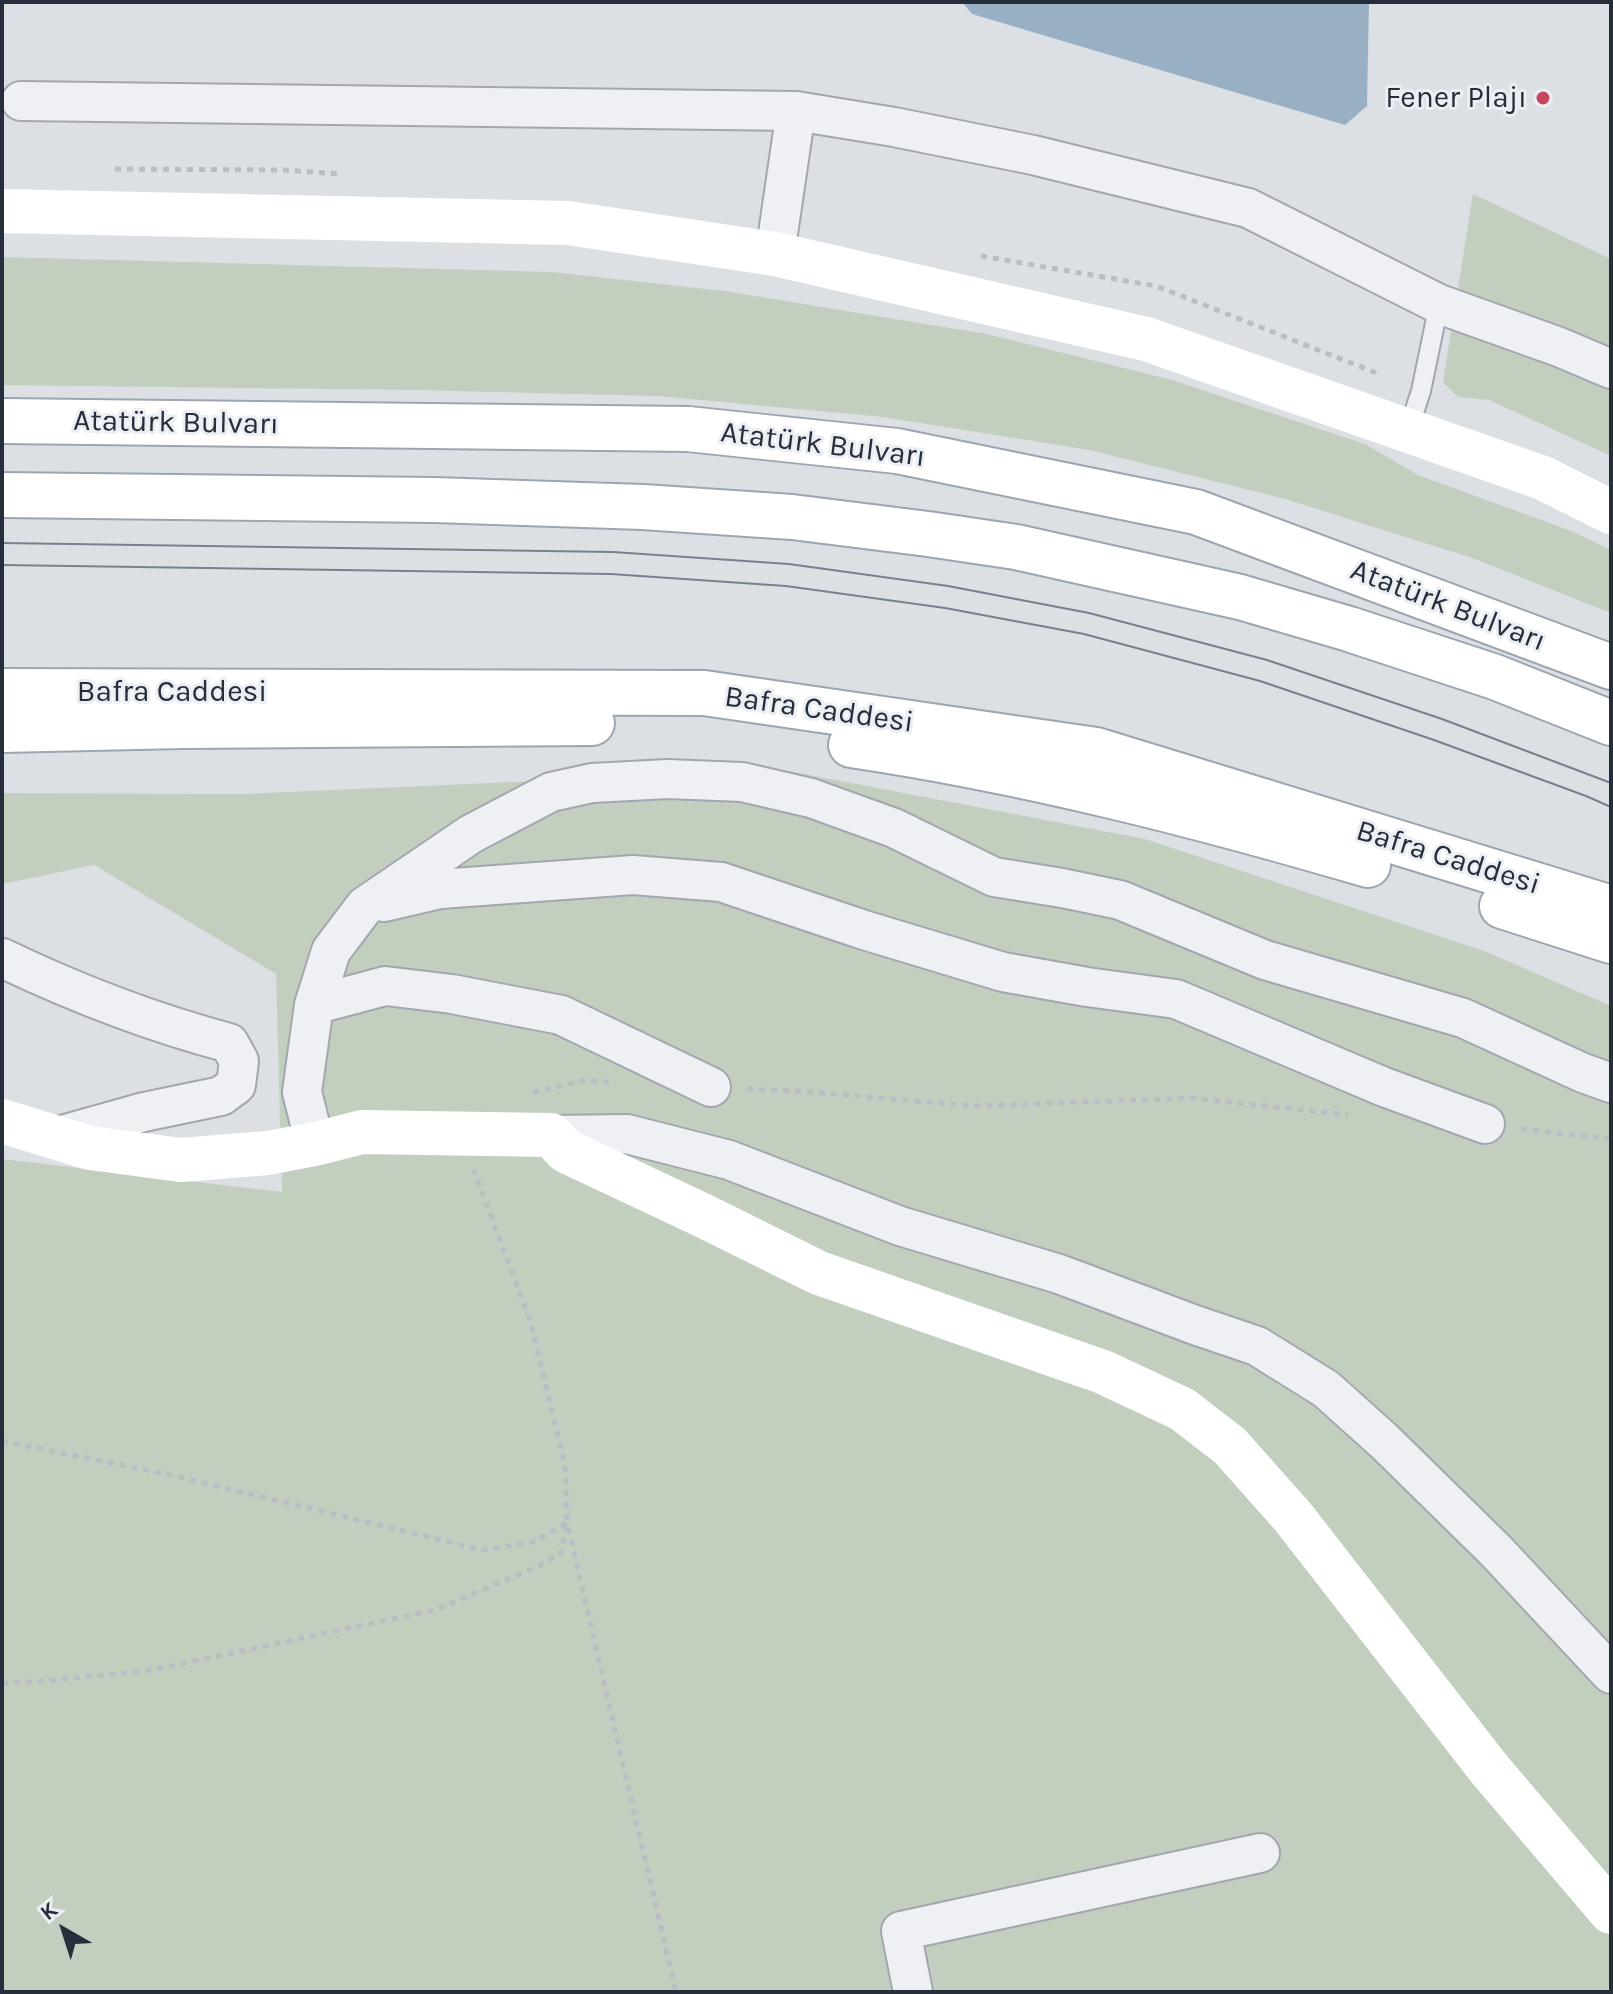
<!DOCTYPE html>
<meta charset="utf-8">
<style>
body{margin:0}
#map{position:relative;width:1613px;height:1994px;overflow:hidden;background:#dce0e5;font-family:Karla,sans-serif}
canvas{display:block}
.frame{position:absolute;inset:0;border:4px solid #272e3b;pointer-events:none}
.north{position:absolute;left:24px;top:1890px;width:80px;height:80px;-webkit-text-stroke:6px #ebeff3;paint-order:stroke;rotate:321deg;font-size:22px;font-weight:700;line-height:32px;text-align:center;color:#272e3b}
.north::after{content:'';display:block;margin:auto;width:28px;height:36px;background:#272e3b;clip-path:polygon(50% 0,100% 100%,50% 72%,0 100%)}
</style>
<div id="map">
<canvas width="1613" height="1994"></canvas>
<div class="frame"></div>
<div class="north">K</div>
</div>
<script>
const g = document.querySelector('canvas').getContext('2d');
g.lineJoin = 'round';
function fillPath(path, color) { g.fillStyle = color; g.fill(path, 'evenodd'); }
function strokePath(path, color, width, dash) { g.strokeStyle = color; g.lineWidth = width; g.lineCap = dash ? 'butt' : 'round'; g.setLineDash(dash || []); g.stroke(path); }
function label(font, color, halo, rows, align = 'center') {
  g.font = font + ' Karla,sans-serif'; g.lineWidth = 6; g.setLineDash([]); g.textBaseline = 'middle'; g.strokeStyle = halo; g.fillStyle = color; for (const [text, x, y, turn = 0] of rows) {
    g.save(); g.translate(x, y); g.rotate((+turn || 0) * Math.PI / 180); g.textAlign = isNaN(turn) ? turn : align; if (halo) g.strokeText(text, 0, 0); g.fillText(text, 0, 0); g.restore();
  }
}
fillPath(new Path2D(`
 M 1473,194 L 1611,259 L 1611,456 L 1489,400 L 1458,397 L 1443,382 Z
 M 2,257 L 552,272 L 724,291 L 987,334 L 1172,380 L 1365,444 L 1418,475 L 1574,532 L 1611,550 L 1611,613 L 1472,558 L 1285,499 L 1089,450 L 883,417 L 658,396 L 413,390 L 2,385 Z
 M 783,770 L 1145,839 L 1487,952 L 1611,1006 L 1611,1992 L 2,1992 L 2,1159 L 282,1192 L 276,974 L 94,865 L 2,884 L 2,793 L 242,794 Z`), '#c2cfbe');
fillPath(new Path2D(`
 M 962,2 L 1369,2 L 1367,106 L 1345,125 L 972,14 Z`), '#98afc4');
const lane = new Path2D(`
 M 1408,431 L 1421,391 L 1439,304`);
const street = new Path2D(`
 M 21,101 L 796,111 L 894,127 L 1033,155 L 1248,208 L 1439,304 L 1559,347 L 1611,369
 M 775,254 L 796,111
 M 384,902 L 440,889 L 633,875 L 721,882 L 864,930 L 1003,972 L 1087,987 L 1176,999 L 1384,1087 L 1485,1124
 M 2,958 C 75,993 150,1022 229,1043 L 239,1061 L 236,1085 L 221,1096 L 144,1112 L 55,1137
 M 314,1005 L 385,986 L 452,994 L 561,1015 L 711,1087
 M 551,1135 L 627,1134 L 729,1160 L 900,1226 L 1059,1274 L 1195,1325 L 1257,1346 L 1326,1389 L 1385,1442 L 1496,1551 L 1611,1674
 M 315,1144 L 302,1092 L 314,1005 L 331,951 L 365,906 L 471,834 L 551,792 L 592,783 L 668,779 L 742,782 L 811,798 L 894,828 L 994,877 L 1062,888 L 1120,900 L 1265,960 L 1463,1018 L 1583,1073 L 1611,1083
 M 913,1992 L 901,1931 L 1260,1853`);
const primary = new Path2D(`
 M 2,421 L 688,429 L 897,451 L 1196,512 L 1611,667
 M 2,495 L 434,500 L 643,507 L 792,517 L 928,534 L 1016,547 L 1240,597 L 1349,629 L 1495,677 L 1611,723
 M 2,691 L 704,693 L 1096,750 L 1611,908
 M 2,730 L 183,726 L 592,723
 M 851,745 C 1026,771 1198,815 1368,865
 M 1502,906 L 1611,941`);
strokePath(lane, '#a2a7af', 22);
strokePath(street, '#a2a7af', 42);
strokePath(primary, '#9ca5b0', 48);
strokePath(new Path2D(`
 M 115,169 L 285,170 L 340,174
 M 981,256 L 1156,286 L 1379,374
 M 747,1089 L 798,1091 L 973,1106 L 1192,1098 L 1348,1115
 M 533,1092 L 586,1080 L 609,1082
 M 1521,1129 L 1611,1139
 M 2,1441 L 171,1475 L 483,1550 L 533,1542 L 567,1523 L 676,1992
 M 2,1683 L 46,1681 L 152,1670 L 435,1610 L 539,1566 L 561,1553 L 567,1523 L 565,1465 L 530,1320 L 474,1171`), '#babec4', 5, [6, 6]);
strokePath(lane, '#eef0f4', 18);
strokePath(street, '#eef0f4', 38);
strokePath(new Path2D(`
 M 2,211 L 568,223 L 775,254 L 1146,339 L 1543,478 L 1611,512
 M 2,1121 L 90,1148 L 181,1160 L 268,1153 L 315,1144 L 362,1132 L 551,1135 L 566,1151 L 704,1216 L 819,1273 L 1103,1372 L 1182,1409 L 1230,1446 L 1293,1517 L 1490,1770 L 1611,1912`), '#fff', 44);
strokePath(primary, '#fff', 44);
strokePath(new Path2D(`
 M 2,543 L 613,552 L 789,564 L 948,586 L 1089,613 L 1267,660 L 1442,719 L 1611,783
 M 2,565 L 611,574 L 786,586 L 945,608 L 1084,634 L 1260,681 L 1434,740 L 1586,796 L 1611,807`), '#76808e', 2);
for (const [x, y, r, color] of [
 [1543,98,8,"#c5465d"]
]) { const dot = new Path2D(); dot.arc(x, y, r, 0, 2 * Math.PI); g.fillStyle = color; g.fill(dot); strokePath(dot, '#ebeff3', 3); }
label('30px', '#272e3b', '#ebeff3', [
 ["Fener Plajı",1527,98]
], 'right');
label('30px', '#272e3b', '#ebeff3', [
 ["Atatürk Bulvarı",176,423,1],
 ["Atatürk Bulvarı",823,445,7],
 ["Atatürk Bulvarı",1448,606,21],
 ["Bafra Caddesi",172,692],
 ["Bafra Caddesi",819,710,8],
 ["Bafra Caddesi",1448,858,17]
]);
</script>
